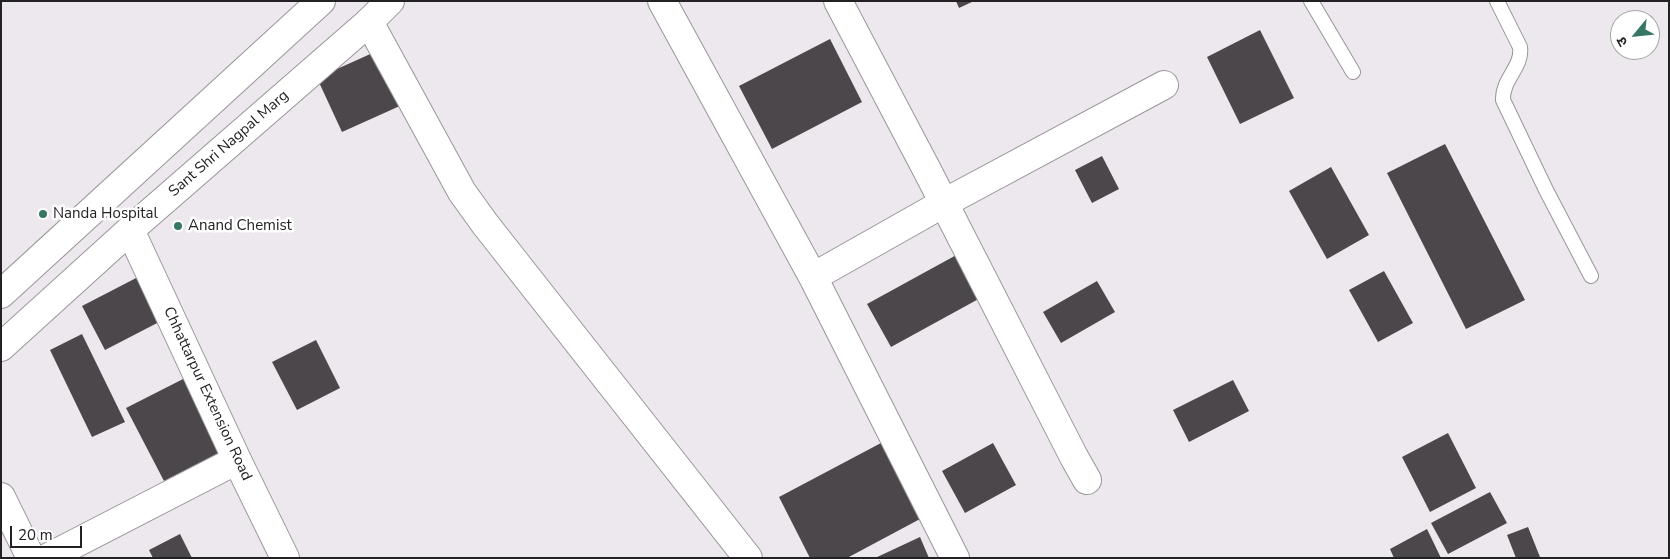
<!DOCTYPE html>
<meta charset="utf-8">
<style>
body{margin:0}
#map{position:relative;width:1670px;height:559px;overflow:hidden;background:#ede8ed;font-family:"Nunito Sans","Noto Sans Devanagari",sans-serif}
canvas{display:block}
.frame{position:absolute;inset:0;border:2px solid #232123;pointer-events:none}
.north{position:absolute;left:1610px;top:10px;width:50px;height:50px;box-sizing:border-box;background:#fff;border:1px solid #a7a6a7;border-radius:50%;rotate:242deg;font-size:14px;font-weight:700;line-height:20px;text-align:center;color:#232123}
.north::after{content:'';display:block;margin:auto;width:18px;height:22px;background:#367664;clip-path:polygon(50% 0,100% 100%,50% 72%,0 100%)}
.scale{position:absolute;left:10px;top:526px;width:72px;height:22px;box-sizing:border-box;border:2px solid #232123;border-top:0;padding-left:6px;font-size:15px;line-height:18px;white-space:nowrap;color:#232123;-webkit-text-stroke:4px #fff;paint-order:stroke}
</style>
<div id="map">
<canvas width="1670" height="559"></canvas>
<div class="frame"></div>
<div class="north">उ</div>
<div class="scale">20 m</div>
</div>
<script>
const g = document.querySelector('canvas').getContext('2d');
g.lineJoin = 'round';
function fillPath(path, color) { g.fillStyle = color; g.fill(path, 'evenodd'); }
function strokePath(path, color, width, dash) { g.strokeStyle = color; g.lineWidth = width; g.lineCap = dash ? 'butt' : 'round'; g.setLineDash(dash || []); g.stroke(path); }
function label(font, color, halo, rows, align = 'center') {
  g.font = font + ' "Nunito Sans",sans-serif'; g.lineWidth = 5; g.setLineDash([]); g.textBaseline = 'middle'; g.strokeStyle = halo; g.fillStyle = color; for (const [text, x, y, turn = 0] of rows) {
    g.save(); g.translate(x, y); g.rotate((+turn || 0) * Math.PI / 180); g.textAlign = isNaN(turn) ? turn : align; if (halo) g.strokeText(text, 0, 0); g.fillText(text, 0, 0); g.restore();
  }
}
fillPath(new Path2D(`
 M 956,1 L 974,1 L 959,8 Z
 M 1260,30 L 1294,98 L 1240,124 L 1207,57 Z
 M 830,39 L 862,102 L 772,149 L 739,86 Z
 M 377,51 L 402,105 L 342,132 L 317,78 Z
 M 1445,144 L 1525,300 L 1466,329 L 1387,173 Z
 M 1102,156 L 1119,189 L 1092,203 L 1075,170 Z
 M 1331,167 L 1369,235 L 1327,259 L 1289,191 Z
 M 960,253 L 984,296 L 891,347 L 867,304 Z
 M 1384,271 L 1413,323 L 1378,342 L 1349,290 Z
 M 140,276 L 163,320 L 105,350 L 82,306 Z
 M 1097,281 L 1115,312 L 1061,343 L 1043,312 Z
 M 82,334 L 125,422 L 92,437 L 50,350 Z
 M 316,340 L 340,388 L 297,410 L 272,362 Z
 M 189,376 L 226,449 L 164,481 L 126,408 Z
 M 1233,380 L 1249,411 L 1189,442 L 1173,410 Z
 M 1448,433 L 1476,488 L 1430,512 L 1402,457 Z
 M 881,443 L 920,519 L 847,558 L 810,558 L 779,497 Z
 M 993,443 L 1016,485 L 965,513 L 942,471 Z
 M 1490,492 L 1507,523 L 1448,554 L 1431,523 Z
 M 1528,527 L 1540,557 L 1516,558 L 1507,535 Z
 M 1427,529 L 1441,558 L 1394,558 L 1390,549 Z
 M 180,534 L 192,558 L 153,558 L 149,550 Z
 M 920,537 L 929,558 L 875,558 Z`), '#4b474b');
const service = new Path2D(`
 M 1311,1 L 1353,72
 M 1497,1 L 1520,47 C 1523,67 1502,79 1503,100 L 1546,190 L 1591,276`);
const minor = new Path2D(`
 M 662,1 L 813,277 L 955,558
 M 838,1 L 928,172 L 1074,457 L 1087,480
 M 369,22 L 462,192 L 485,224 L 748,558
 M 130,230 L 237,460 L 285,558
 M 813,277 L 944,203 L 1164,85
 M 1,497 L 31,558
 M 47,558 L 237,460`);
const secondary = new Path2D(`
 M 1,294 L 321,1
 M 1,347 L 130,230 L 369,22 L 390,1`);
strokePath(service, '#99959a', 16);
strokePath(minor, '#99959a', 30);
strokePath(secondary, '#99959a', 30);
strokePath(service, '#fff', 14);
strokePath(minor, '#fff', 28);
strokePath(secondary, '#fff', 28);
for (const [x, y, r, color] of [
 [43,214,5,"#367664"],
 [178,226,5,"#367664"]
]) { const dot = new Path2D(); dot.arc(x, y, r, 0, 2 * Math.PI); g.fillStyle = color; g.fill(dot); strokePath(dot, '#fff', 2); }
label('15px', '#232123', '#fff', [
 ["Sant Shri Nagpal Marg",229,144,-41],
 ["Chhattarpur Extension Road",207,394,65]
]);
label('15px', '#232123', '#fff', [
 ["Nanda Hospital",53,214],
 ["Anand Chemist",188,226]
], 'left');
</script>
